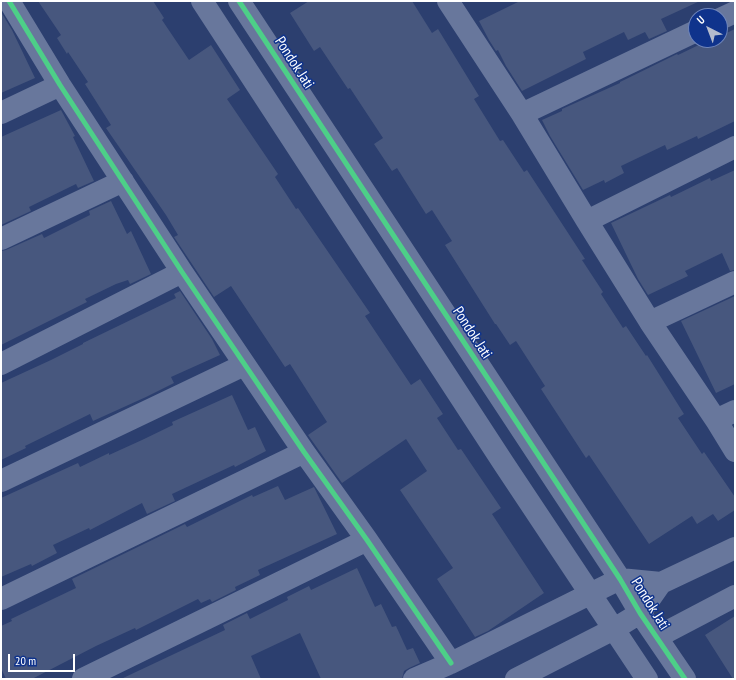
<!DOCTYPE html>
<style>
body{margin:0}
#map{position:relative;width:736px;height:680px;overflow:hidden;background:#2c3f6f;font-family:"PT Sans Narrow",sans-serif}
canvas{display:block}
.frame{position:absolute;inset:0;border:2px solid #fff;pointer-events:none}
.north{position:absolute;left:688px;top:8px;width:40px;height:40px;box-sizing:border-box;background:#0f338c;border:1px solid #6f85ba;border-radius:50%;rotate:318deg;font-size:11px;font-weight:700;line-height:16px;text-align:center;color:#fff}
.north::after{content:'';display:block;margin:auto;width:14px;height:18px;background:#b5bccd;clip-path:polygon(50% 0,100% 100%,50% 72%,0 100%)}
.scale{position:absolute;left:8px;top:654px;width:67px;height:18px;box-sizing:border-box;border:2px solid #fff;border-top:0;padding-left:5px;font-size:12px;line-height:14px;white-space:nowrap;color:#fff;-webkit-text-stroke:3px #0f338c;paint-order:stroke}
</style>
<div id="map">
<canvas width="736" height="680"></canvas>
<div class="frame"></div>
<div class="north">U</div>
<div class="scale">20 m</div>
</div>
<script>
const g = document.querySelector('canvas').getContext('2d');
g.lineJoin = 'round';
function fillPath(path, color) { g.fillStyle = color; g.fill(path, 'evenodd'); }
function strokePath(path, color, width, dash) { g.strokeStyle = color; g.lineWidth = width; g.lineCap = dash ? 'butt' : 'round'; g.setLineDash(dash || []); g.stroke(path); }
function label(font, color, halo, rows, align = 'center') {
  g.font = font + ' "PT Sans Narrow",sans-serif'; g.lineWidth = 3; g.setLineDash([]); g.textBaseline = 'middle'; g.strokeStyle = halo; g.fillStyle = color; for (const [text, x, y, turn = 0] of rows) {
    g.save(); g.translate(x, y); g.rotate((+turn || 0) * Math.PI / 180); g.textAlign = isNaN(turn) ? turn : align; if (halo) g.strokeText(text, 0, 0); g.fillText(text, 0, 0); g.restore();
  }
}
fillPath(new Path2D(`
 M 38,1 L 153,1 L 164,18 L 162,20 L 189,60 L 211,45 L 240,90 L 227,99 L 278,174 L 275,177 L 296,209 L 298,208 L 370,313 L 365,316 L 411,385 L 420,379 L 443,414 L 437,418 L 458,450 L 461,449 L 501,508 L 492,514 L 544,593 L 488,631 L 475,637 L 437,579 L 453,568 L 400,490 L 427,471 L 406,439 L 342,483 L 308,435 L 327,422 L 290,364 L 285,367 L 231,286 L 214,297 L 174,237 L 178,235 L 166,215 L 106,128 L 111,125 L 85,84 L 88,82 L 68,52 L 67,54 L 57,38 L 61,35 Z
 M 309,1 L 412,1 L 432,33 L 438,29 L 479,96 L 474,99 L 500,141 L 503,140 L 524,172 L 527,170 L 585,259 L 582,260 L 603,292 L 601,294 L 623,328 L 626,326 L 646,356 L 647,355 L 684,414 L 678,418 L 702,454 L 704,452 L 735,497 L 735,510 L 718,521 L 713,514 L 697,524 L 692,516 L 649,544 L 589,455 L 586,458 L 541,389 L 545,386 L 516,341 L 510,345 L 496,324 L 495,324 L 445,245 L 452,241 L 432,210 L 426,214 L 397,168 L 392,171 L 374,144 L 383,138 L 350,88 L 348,89 L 320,47 L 314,51 L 290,13 Z
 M 520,1 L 700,1 L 661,19 L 667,31 L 649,39 L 645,32 L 628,40 L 624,32 L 583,52 L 586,59 L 522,91 L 506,66 L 498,50 L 496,51 L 489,40 L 479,21 Z
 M 1,12 L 12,30 L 35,78 L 1,93 Z
 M 735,29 L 735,121 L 698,139 L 697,136 L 667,150 L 665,145 L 621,166 L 624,173 L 605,183 L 604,180 L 583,190 L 550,136 L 542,120 L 562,111 L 562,109 L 620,83 L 620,82 L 677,54 L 678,55 L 709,40 L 720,40 L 720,36 Z
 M 61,110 L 75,136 L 73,137 L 94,181 L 78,188 L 76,184 L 29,207 L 31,211 L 1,225 L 1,137 Z
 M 735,170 L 735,270 L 730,271 L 722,253 L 685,271 L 688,276 L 648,295 L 638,279 L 611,223 L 670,195 L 671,197 L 710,178 L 711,181 Z
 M 111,201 L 127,234 L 131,231 L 151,274 L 130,284 L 128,280 L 116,284 L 85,299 L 87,302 L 1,345 L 1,251 L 6,250 L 42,234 L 44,238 L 90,215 L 89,211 Z
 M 180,291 L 212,339 L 220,355 L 171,377 L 174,383 L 146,397 L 93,421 L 90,414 L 25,446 L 26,448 L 1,460 L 1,383 L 51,360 L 83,344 L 83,343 L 176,298 L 174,294 Z
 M 735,296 L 735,384 L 716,393 L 681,321 Z
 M 232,395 L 248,430 L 255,427 L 266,451 L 235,467 L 234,465 L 172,494 L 175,501 L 147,514 L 142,503 L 90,530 L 89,528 L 53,545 L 57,553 L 32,566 L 31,564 L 1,577 L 1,498 L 78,463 L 80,467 L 109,453 L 109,455 L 142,440 L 173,425 L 172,422 Z
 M 278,486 L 285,500 L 314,487 L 337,534 L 258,570 L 260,575 L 235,587 L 236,590 L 212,602 L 210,599 L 201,603 L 198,599 L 136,630 L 135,628 L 96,646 L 32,679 L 6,679 L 1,668 L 1,626 L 12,621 L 11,619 L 76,588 L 72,579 L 185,524 L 187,527 L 252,495 L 253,497 Z
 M 357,568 L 375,607 L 381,604 L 392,627 L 396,626 L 407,650 L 413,648 L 420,663 L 409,668 L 404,671 L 402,679 L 321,679 L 300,633 L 251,656 L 261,679 L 121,679 L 225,630 L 223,625 L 247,613 L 250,619 L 288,600 L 287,597 L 309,586 L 311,590 Z
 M 735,616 L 735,679 L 733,679 L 705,635 Z`), '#47577e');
strokePath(new Path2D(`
 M 9,1 L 60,85 L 182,272 L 304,452 L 367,540 L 451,663
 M 202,1 L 504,464 L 647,679
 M 239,1 L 620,579 L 640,613 L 685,679
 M 448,1 L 522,114 L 587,221 L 650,322 L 716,420 L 735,451
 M 720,19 L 735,12
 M 1,113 L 60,85
 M 522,114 L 696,31
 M 587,221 L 735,147
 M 1,239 L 123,181
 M 650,322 L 735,282
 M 1,364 L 182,272
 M 716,420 L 735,411
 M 1,481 L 244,365
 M 1,599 L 304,452
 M 657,637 L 735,596
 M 83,679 L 367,540
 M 414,679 L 451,663 L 620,579 L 661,583 L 735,548
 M 516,679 L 614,629 L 640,613 L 661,583`), '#68779c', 22);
strokePath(new Path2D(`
 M 9,1 L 60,85 L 182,272 L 304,452 L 367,540 L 451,663
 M 239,1 L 620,579 L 640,613 L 685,679`), '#4dcf88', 5);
label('15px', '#fff', '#0f338c', [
 ["Pondok Jati",294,63,57],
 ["Pondok Jati",472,333,57],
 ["Pondok Jati",650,604,58]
]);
</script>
